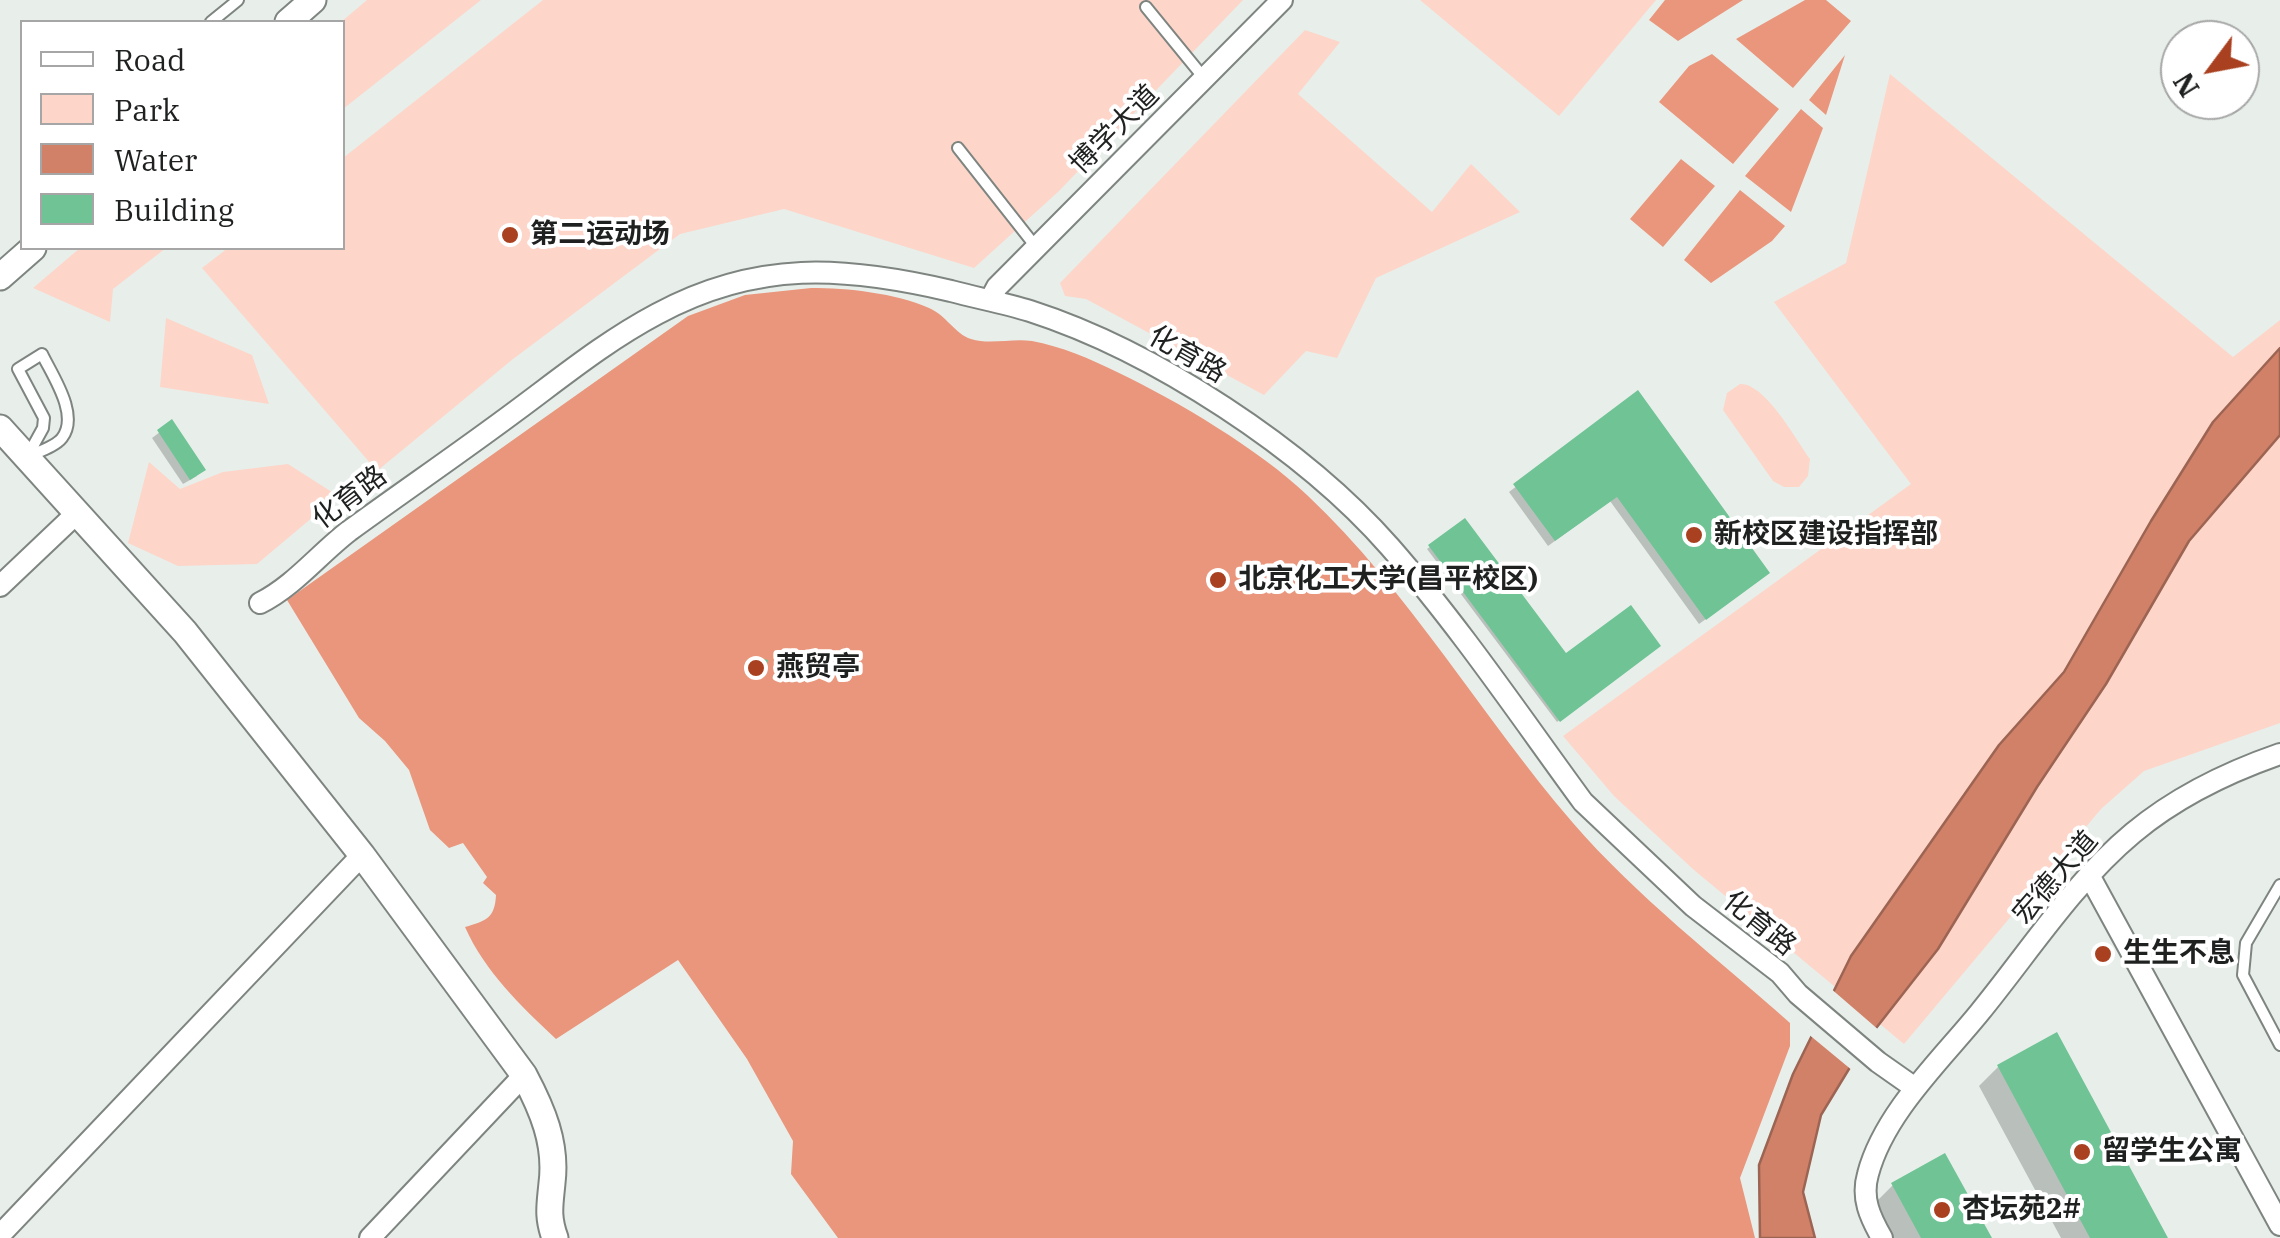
<!DOCTYPE html>
<meta charset="utf-8">
<style>
body{margin:0}
#map{position:relative;width:2280px;height:1238px;overflow:hidden;background:#e8efea;font-family:"IBM Plex Serif",serif}
canvas{display:block}
.legend{position:absolute;left:20px;top:20px;width:325px;height:230px;box-sizing:border-box;background:#fff;border:2px solid #a5a6a5;margin:0;padding:12px 18px;list-style:none;font-size:30px;color:#1e211f}
.legend li{display:flex;align-items:center;gap:20px;height:50px}
.legend b{width:50px;border:2px solid #a5a6a5}
.north{position:absolute;left:2160px;top:20px;width:100px;height:100px;box-sizing:border-box;background:#fff;border:2px solid #a5a6a5;border-radius:50%;rotate:238deg;font-size:28px;font-weight:700;line-height:40px;text-align:center;color:#1e211f}
.north::after{content:'';display:block;margin:auto;width:35px;height:45px;background:#a94120;clip-path:polygon(50% 0,100% 100%,50% 72%,0 100%)}
</style>
<div id="map">
<canvas width="2280" height="1238"></canvas>
<ul class="legend">
<li><b style="height:12px;background:#fff"></b>Road</li>
<li><b style="height:28px;background:#fdd5c9"></b>Park</li>
<li><b style="height:28px;background:#d28169"></b>Water</li>
<li><b style="height:28px;background:#6fc395"></b>Building</li>
</ul>
<div class="north">N</div>
</div>
<script>
const g = document.querySelector('canvas').getContext('2d');
g.lineJoin = 'round';
function fillPath(path, color) { g.fillStyle = color; g.fill(path, 'evenodd'); }
function strokePath(path, color, width, dash) { g.strokeStyle = color; g.lineWidth = width; g.lineCap = dash ? 'butt' : 'round'; g.setLineDash(dash || []); g.stroke(path); }
function label(font, color, halo, rows, align = 'center') {
  g.font = font + ' "IBM Plex Serif","Noto Sans SC",serif'; g.lineWidth = 8; g.setLineDash([]); g.textBaseline = 'middle'; g.strokeStyle = halo; g.fillStyle = color; for (const [text, x, y, turn = 0] of rows) {
    g.save(); g.translate(x, y); g.rotate((+turn || 0) * Math.PI / 180); g.textAlign = isNaN(turn) ? turn : align; if (halo) g.strokeText(text, 0, 0); g.fillText(text, 0, 0); g.restore();
  }
}
fillPath(new Path2D(`
 M 367,0 L 481,0 L 343,109 L 341,22 Z
 M 543,0 L 1243,0 L 1058,192 L 974,268 L 784,209 L 680,234 L 513,359 L 377,471 L 202,268 L 228,248 L 342,248 L 343,158 Z
 M 1420,0 L 1656,0 L 1559,116 Z
 M 1305,30 L 1340,42 L 1298,94 L 1432,212 L 1471,164 L 1520,212 L 1376,278 L 1337,358 L 1306,351 L 1264,395 L 1086,299 L 1065,296 L 1060,283 Z
 M 1890,74 L 2233,357 L 2280,320 L 2280,723 L 2144,771 L 2101,809 L 1904,1044 L 1694,870 L 1614,796 L 1563,736 L 1911,484 L 1774,302 L 1846,263 Z
 M 80,248 L 166,248 L 113,289 L 110,322 L 33,288 Z
 M 166,318 L 252,355 L 269,404 L 160,387 Z
 M 1740,384 C 1765,383 1795,438 1810,459 L 1808,476 L 1799,487 L 1784,487 L 1773,481 L 1723,410 L 1727,393 Z
 M 149,462 L 180,489 L 223,472 L 288,464 L 338,496 L 257,564 L 178,566 L 128,543 Z`), '#fdd5c9');
fillPath(new Path2D(`
 M 1665,0 L 1743,0 L 1678,41 L 1649,20 Z
 M 1805,0 L 1826,0 L 1851,21 L 1793,88 L 1736,39 Z
 M 1712,54 L 1779,109 L 1733,164 L 1659,102 L 1689,66 Z
 M 1845,55 L 1826,115 L 1809,100 Z
 M 1801,109 L 1823,128 L 1791,212 L 1745,176 Z
 M 1681,159 L 1715,186 L 1663,247 L 1630,219 Z
 M 1740,190 L 1785,226 L 1772,241 L 1711,283 L 1684,260 Z
 M 811,288 C 848,288 895,293 929,308 C 946,315 955,334 971,339 C 990,345 1012,338 1032,341 C 1060,346 1091,359 1117,372 C 1176,400 1260,450 1307,495 C 1410,592 1481,716 1573,823 C 1637,897 1717,958 1790,1023 L 1790,1046 L 1740,1178 L 1755,1238 L 838,1238 L 791,1174 L 793,1141 L 747,1059 L 678,960 L 556,1039 C 521,1006 485,972 465,927 C 486,921 495,918 496,895 L 483,883 L 487,877 L 463,843 L 449,848 L 430,830 L 409,770 L 385,741 L 359,718 L 287,600 L 688,316 L 745,295 Z`), '#e9967d');
const water = new Path2D(`
 M 2280,348 L 2280,435 L 2189,541 L 2106,684 L 2037,787 L 1938,949 L 1866,1041 L 1821,1115 L 1803,1192 L 1815,1238 L 1760,1238 L 1759,1165 L 1793,1074 L 1851,956 L 1999,745 L 2064,672 L 2151,521 L 2213,422 Z`);
fillPath(water, '#d28169');
strokePath(water, '#9c6453', 2.5);
fillPath(new Path2D(`
 M 1829,987 L 1880,1031 L 1853,1071 L 1807,1033 Z`), '#e8efea');
fillPath(new Path2D(`
 M 1637,394 L 1761,579 L 1699,624 L 1610,501 L 1548,546 L 1509,492 Z
 M 172,423 L 197,476 L 183,484 L 152,438 Z
 M 1464,521 L 1566,657 L 1658,645 L 1557,722 L 1427,549 Z
 M 2056,1036 L 2165,1238 L 2061,1238 L 1979,1086 L 1998,1067 Z
 M 1893,1185 L 1989,1238 L 1892,1238 L 1874,1204 Z`), '#0003');
fillPath(new Path2D(`
 M 1638,390 L 1770,573 L 1706,620 L 1617,497 L 1555,541 L 1513,484 Z
 M 172,419 L 206,470 L 190,480 L 157,430 Z
 M 1465,518 L 1566,653 L 1631,605 L 1661,646 L 1560,722 L 1428,545 Z
 M 754,657 L 768,660 L 764,674 L 757,679 L 748,676 L 745,670 L 747,661 Z
 M 2057,1032 L 2168,1238 L 2090,1238 L 1997,1065 Z
 M 1945,1153 L 1992,1238 L 1921,1238 L 1891,1183 Z`), '#6fc395');
const service = new Path2D(`
 M 1146,7 L 1204,78
 M 211,22 L 238,0
 M 958,148 L 1036,247
 M 42,354 C 52,375 80,415 62,438 C 55,447 37,452 27,457 L 43,428 L 44,418 L 18,369 Z
 M 2280,885 L 2246,943 L 2243,975 L 2280,1045`);
const minor = new Path2D(`
 M 990,300 L 997,287 L 1282,0
 M 0,586 L 77,513
 M 260,603 C 294,586 319,554 349,531 C 404,491 461,452 516,411 C 562,377 606,341 657,314 C 757,260 844,266 951,291 C 977,298 1004,303 1030,311 C 1154,351 1304,449 1390,547 C 1460,627 1520,716 1583,802 L 1693,906 L 1780,973 L 1798,994 L 1878,1062 L 1915,1088
 M 2089,875 L 2280,1225
 M 0,1235 L 362,855
 M 370,1238 L 524,1075
 M 1882,1238 C 1870,1217 1861,1198 1868,1174 C 1884,1113 1942,1059 1980,1012 C 2029,952 2073,883 2133,833 C 2175,798 2228,772 2280,754`);
const tertiary = new Path2D(`
 M 288,22 L 313,0
 M 0,277 L 33,248
 M 0,428 L 185,632 L 362,855 L 524,1075 C 542,1109 557,1143 552,1183 C 550,1205 547,1216 555,1238`);
strokePath(service, '#7e8580', 14);
strokePath(minor, '#7e8580', 24);
strokePath(tertiary, '#7e8580', 29);
strokePath(service, '#fff', 10);
strokePath(minor, '#fff', 20);
strokePath(tertiary, '#fff', 25);
for (const [x, y, r, color] of [
 [510,235,10,"#a94120"],
 [1694,535,10,"#a94120"],
 [1218,580,10,"#a94120"],
 [756,668,10,"#a94120"],
 [2103,954,10,"#a94120"],
 [2082,1152,10,"#a94120"],
 [1942,1210,10,"#a94120"]
]) { const dot = new Path2D(); dot.arc(x, y, r, 0, 2 * Math.PI); g.fillStyle = color; g.fill(dot); strokePath(dot, '#fff', 4); }
label('28px', '#1e211f', '#fff', [
 ["博学大道",1115,130,-45],
 ["化育路",1187,355,30],
 ["化育路",350,498,-37],
 ["宏德大道",2056,878,-49],
 ["化育路",1759,924,39]
]);
label('bold 28px', '#1e211f', '#fff', [
 ["第二运动场",530,235],
 ["新校区建设指挥部",1714,535],
 ["北京化工大学(昌平校区)",1238,580],
 ["燕贸亭",776,668],
 ["生生不息",2123,954],
 ["留学生公寓",2102,1152],
 ["杏坛苑2#",1962,1210]
], 'left');
</script>
